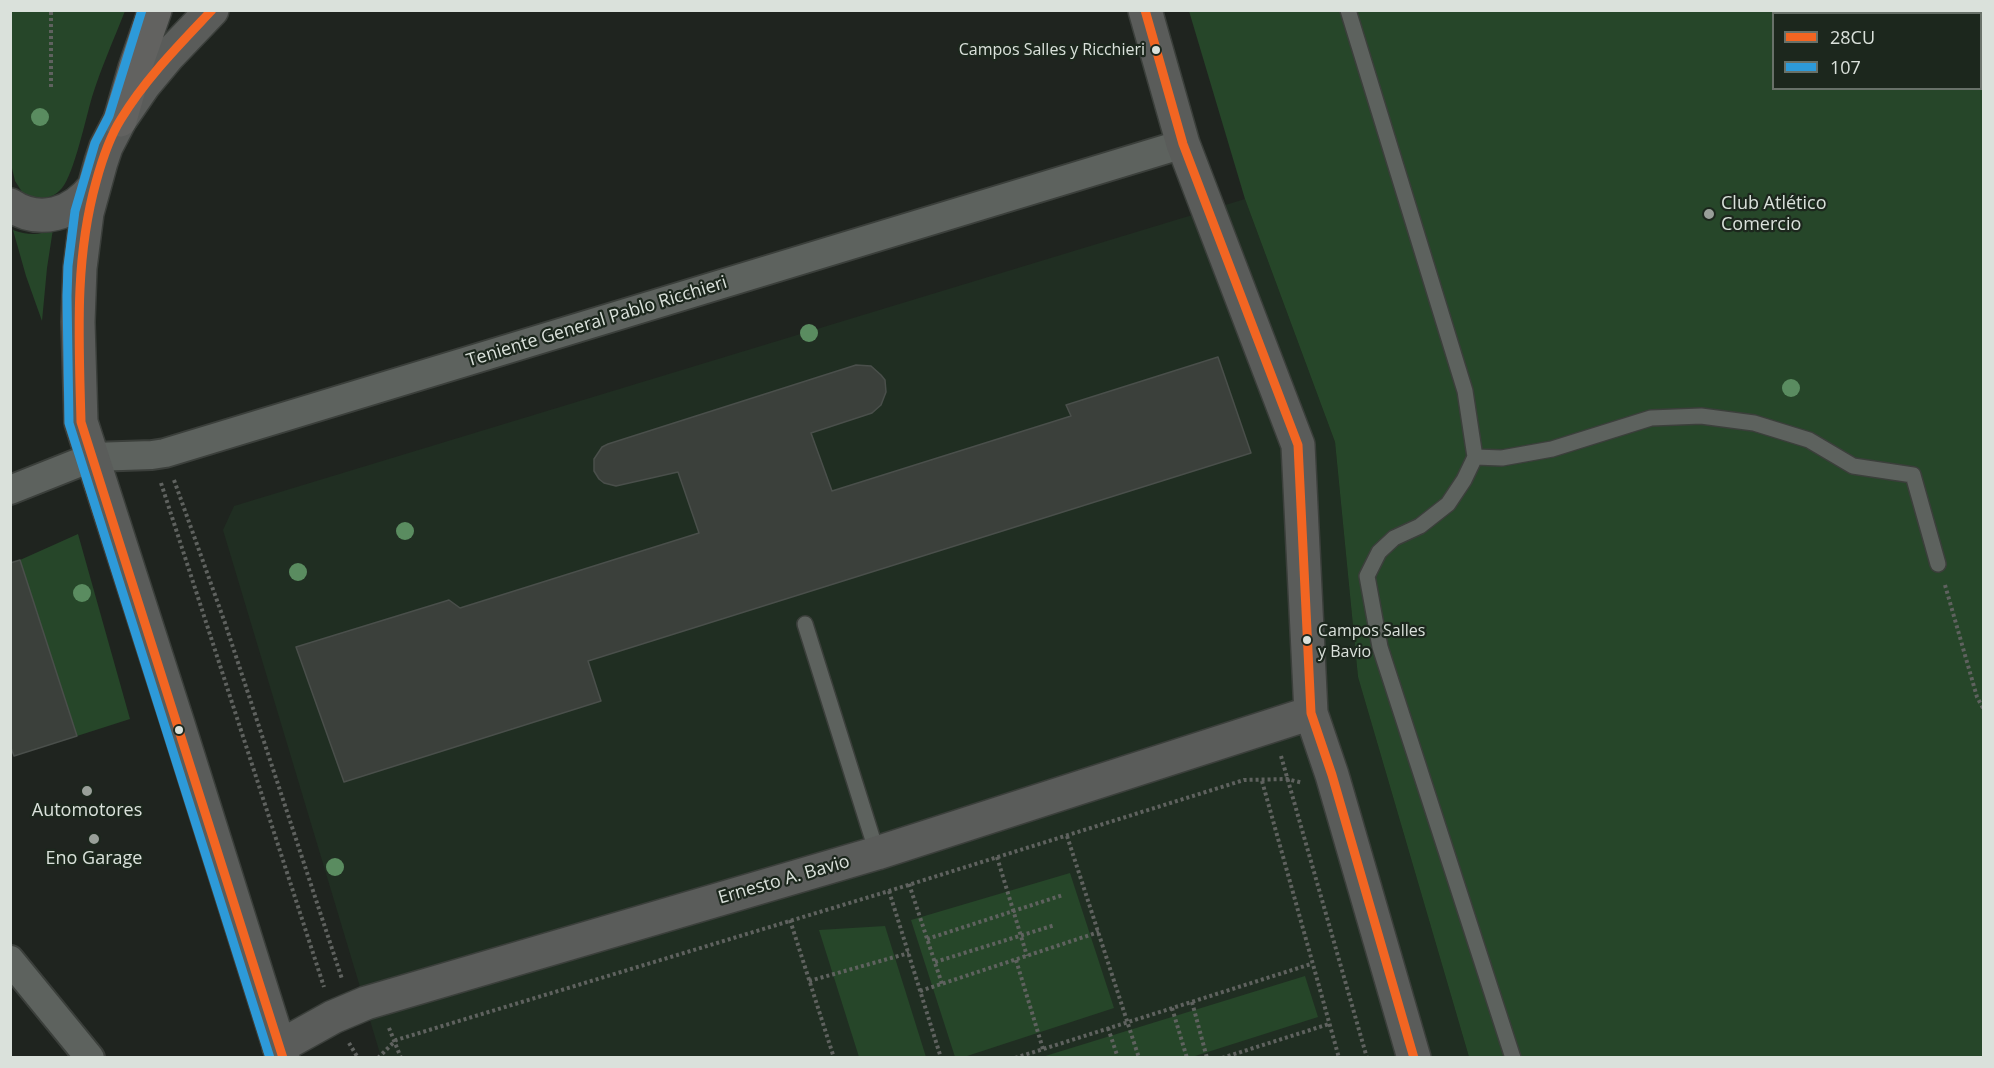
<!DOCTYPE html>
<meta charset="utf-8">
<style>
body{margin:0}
#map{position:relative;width:1994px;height:1068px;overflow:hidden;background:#1f241f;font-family:"Open Sans",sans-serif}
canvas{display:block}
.frame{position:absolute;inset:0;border:12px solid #dae1db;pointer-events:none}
.legend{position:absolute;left:1772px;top:12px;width:210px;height:78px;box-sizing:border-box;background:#1c271d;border:2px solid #687169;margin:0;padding:8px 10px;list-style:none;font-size:18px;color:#dae1db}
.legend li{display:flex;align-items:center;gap:12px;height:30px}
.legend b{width:30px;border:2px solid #687169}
</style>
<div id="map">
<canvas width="1994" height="1068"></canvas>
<div class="frame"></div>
<ul class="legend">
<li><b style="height:8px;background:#f26522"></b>28CU</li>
<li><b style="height:8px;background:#2d9ad9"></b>107</li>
</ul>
</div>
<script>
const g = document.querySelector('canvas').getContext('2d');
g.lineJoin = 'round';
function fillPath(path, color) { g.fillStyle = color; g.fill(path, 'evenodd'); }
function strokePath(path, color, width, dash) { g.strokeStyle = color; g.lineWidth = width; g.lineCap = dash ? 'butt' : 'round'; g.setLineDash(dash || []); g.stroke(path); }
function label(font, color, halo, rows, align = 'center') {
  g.font = font + ' "Open Sans",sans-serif'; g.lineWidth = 4.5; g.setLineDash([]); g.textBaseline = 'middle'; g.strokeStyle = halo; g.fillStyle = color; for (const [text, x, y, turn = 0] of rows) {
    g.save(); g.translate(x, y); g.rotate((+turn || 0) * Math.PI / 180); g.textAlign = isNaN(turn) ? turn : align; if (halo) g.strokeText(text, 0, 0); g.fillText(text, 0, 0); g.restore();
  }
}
fillPath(new Path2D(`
 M 1245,199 L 1335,442 L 1358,677 L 1469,1057 L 381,1057 L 223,530 L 234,506 Z`), '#202e22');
fillPath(new Path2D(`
 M 10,11 L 125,11 C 114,39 101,68 92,97 C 86,117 74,174 62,188 C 51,201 39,199 24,195 L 15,181 L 11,164 Z
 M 1189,11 L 1983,11 L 1983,1057 L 1469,1057 L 1358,677 L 1335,442 L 1245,199 ZM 1774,14 L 1980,14 L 1980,88 L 1774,88 Z
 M 53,229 L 47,268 L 42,321 L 26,276 L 13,230 C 27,235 39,236 53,229 Z
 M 78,534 L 130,719 L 77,736 L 20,560 Z
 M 1070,873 L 1114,1008 L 964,1057 L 955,1057 L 911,920 Z
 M 885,926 L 926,1057 L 859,1057 L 819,930 Z
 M 1305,976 L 1318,1017 L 1192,1057 L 1042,1057 Z`), '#264629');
const building = new Path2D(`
 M 1218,357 L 1251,453 L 588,661 L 601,701 L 344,782 L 296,647 L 449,600 L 460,608 L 699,533 L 678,472 L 616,486 L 604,483 L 599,479 L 594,471 L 594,459 L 602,447 L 608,444 L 856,365 L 871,366 L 881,375 L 885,380 L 886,392 L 881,405 L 872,413 L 811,433 L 832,491 L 1071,416 L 1066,405 Z
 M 20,560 L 77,736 L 14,756 L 10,745 L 10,563 Z`);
fillPath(building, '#3b403b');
strokePath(building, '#4a4f4b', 1.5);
const lane = new Path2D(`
 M 1348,10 L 1465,391 L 1475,457 L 1464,480 L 1448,504 L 1420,526 L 1394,538 L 1379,552 L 1367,576 L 1380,647 L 1513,1058
 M 1475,457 L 1502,458 L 1552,449 L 1651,418 L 1701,416 L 1754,423 L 1809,440 L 1853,466 L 1913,475 L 1938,564
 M 805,624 L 877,853`);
const street = new Path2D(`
 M 10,490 L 93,457 L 152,455 L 165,453 L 1183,144
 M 10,960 L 90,1058`);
const secondary = new Path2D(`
 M 212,10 L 169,55 L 144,85 L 120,120 L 106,147 L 101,162 L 87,213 L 80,268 L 78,322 L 81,422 L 178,724 L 283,1058
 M 1145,10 L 1183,144 L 1298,445 L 1311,713 L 1332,775 L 1414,1058
 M 10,205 C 40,225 73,214 94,187
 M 279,1047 L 333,1017 L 366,1003 L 877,853 L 1311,713`);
const primary = new Path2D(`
 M 120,120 L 135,68 L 155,10`);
strokePath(lane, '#3b3f3b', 18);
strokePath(street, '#3b3f3b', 32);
strokePath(secondary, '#3b3f3b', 36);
strokePath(primary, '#3b3f3b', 36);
strokePath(new Path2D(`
 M 51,87 L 51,10
 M 174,480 L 225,623 L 342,979
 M 161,483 L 324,987
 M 1945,585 L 1977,697 L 1984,710
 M 1281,756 L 1367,1058
 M 1262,781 L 1339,1058
 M 1067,836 L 1139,1058
 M 997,857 L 1027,956
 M 909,884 L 942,984
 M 889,891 L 941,1058
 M 790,920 L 834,1058
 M 927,939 L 1063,895
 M 1016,960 L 1043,1049
 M 935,962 L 1055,925
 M 809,981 L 909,953
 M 920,991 L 1099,932
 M 1192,1002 L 1207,1058
 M 1172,1008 L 1187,1058
 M 389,1028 L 401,1058
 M 1108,1028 L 1118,1058
 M 349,1043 L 358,1058
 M 378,1058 L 396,1040 L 889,891 L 1244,780 L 1287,779 L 1303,783
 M 1015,1058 L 1311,964
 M 1222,1058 L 1329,1024`), '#5f625f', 4, [3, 3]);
strokePath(lane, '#5d625e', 15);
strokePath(street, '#5d625e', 28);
strokePath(secondary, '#5a5c5a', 33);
strokePath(primary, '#626260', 33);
strokePath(new Path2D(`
 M 212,10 C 179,45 146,78 121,119 C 109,138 102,160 96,182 C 74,261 79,341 81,422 L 283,1058
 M 1145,10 L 1183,144 L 1298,445 L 1311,713 L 1332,775 L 1414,1058`), '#f26522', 9);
strokePath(new Path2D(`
 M 142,10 L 109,116 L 95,143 L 75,211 L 68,266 L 67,296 L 69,423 L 270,1058`), '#2d9ad9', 9);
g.fillStyle = '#5a8c60';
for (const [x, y] of [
 [40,117],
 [809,333],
 [1791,388],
 [405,531],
 [298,572],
 [82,593],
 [335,867]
]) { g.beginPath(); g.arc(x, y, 9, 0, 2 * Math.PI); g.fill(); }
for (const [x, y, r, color] of [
 [1156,50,5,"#dae1db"],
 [1709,214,6,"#999f99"],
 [1307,640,5,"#dae1db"],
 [179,730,5,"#dae1db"],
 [87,791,6,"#999f99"],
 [94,839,6,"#999f99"]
]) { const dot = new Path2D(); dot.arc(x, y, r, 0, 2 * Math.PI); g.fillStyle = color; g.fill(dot); strokePath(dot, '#1c271d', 2); }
label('16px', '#dae1db', '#1c271d', [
 ["Campos Salles y Ricchieri",1145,50],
 ["Campos Salles",1318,631,"left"],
 ["y Bavio",1318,652,"left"]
], 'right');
label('18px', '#dae1db', '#1c271d', [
 ["Club Atlético",1721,204,"left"],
 ["Comercio",1721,225,"left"],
 ["Automotores",87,811],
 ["Eno Garage",94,859]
]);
label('18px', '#dae1db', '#1c271d', [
 ["Teniente General Pablo Ricchieri",597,322,-17],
 ["Ernesto A. Bavio",784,880,-16]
]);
</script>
